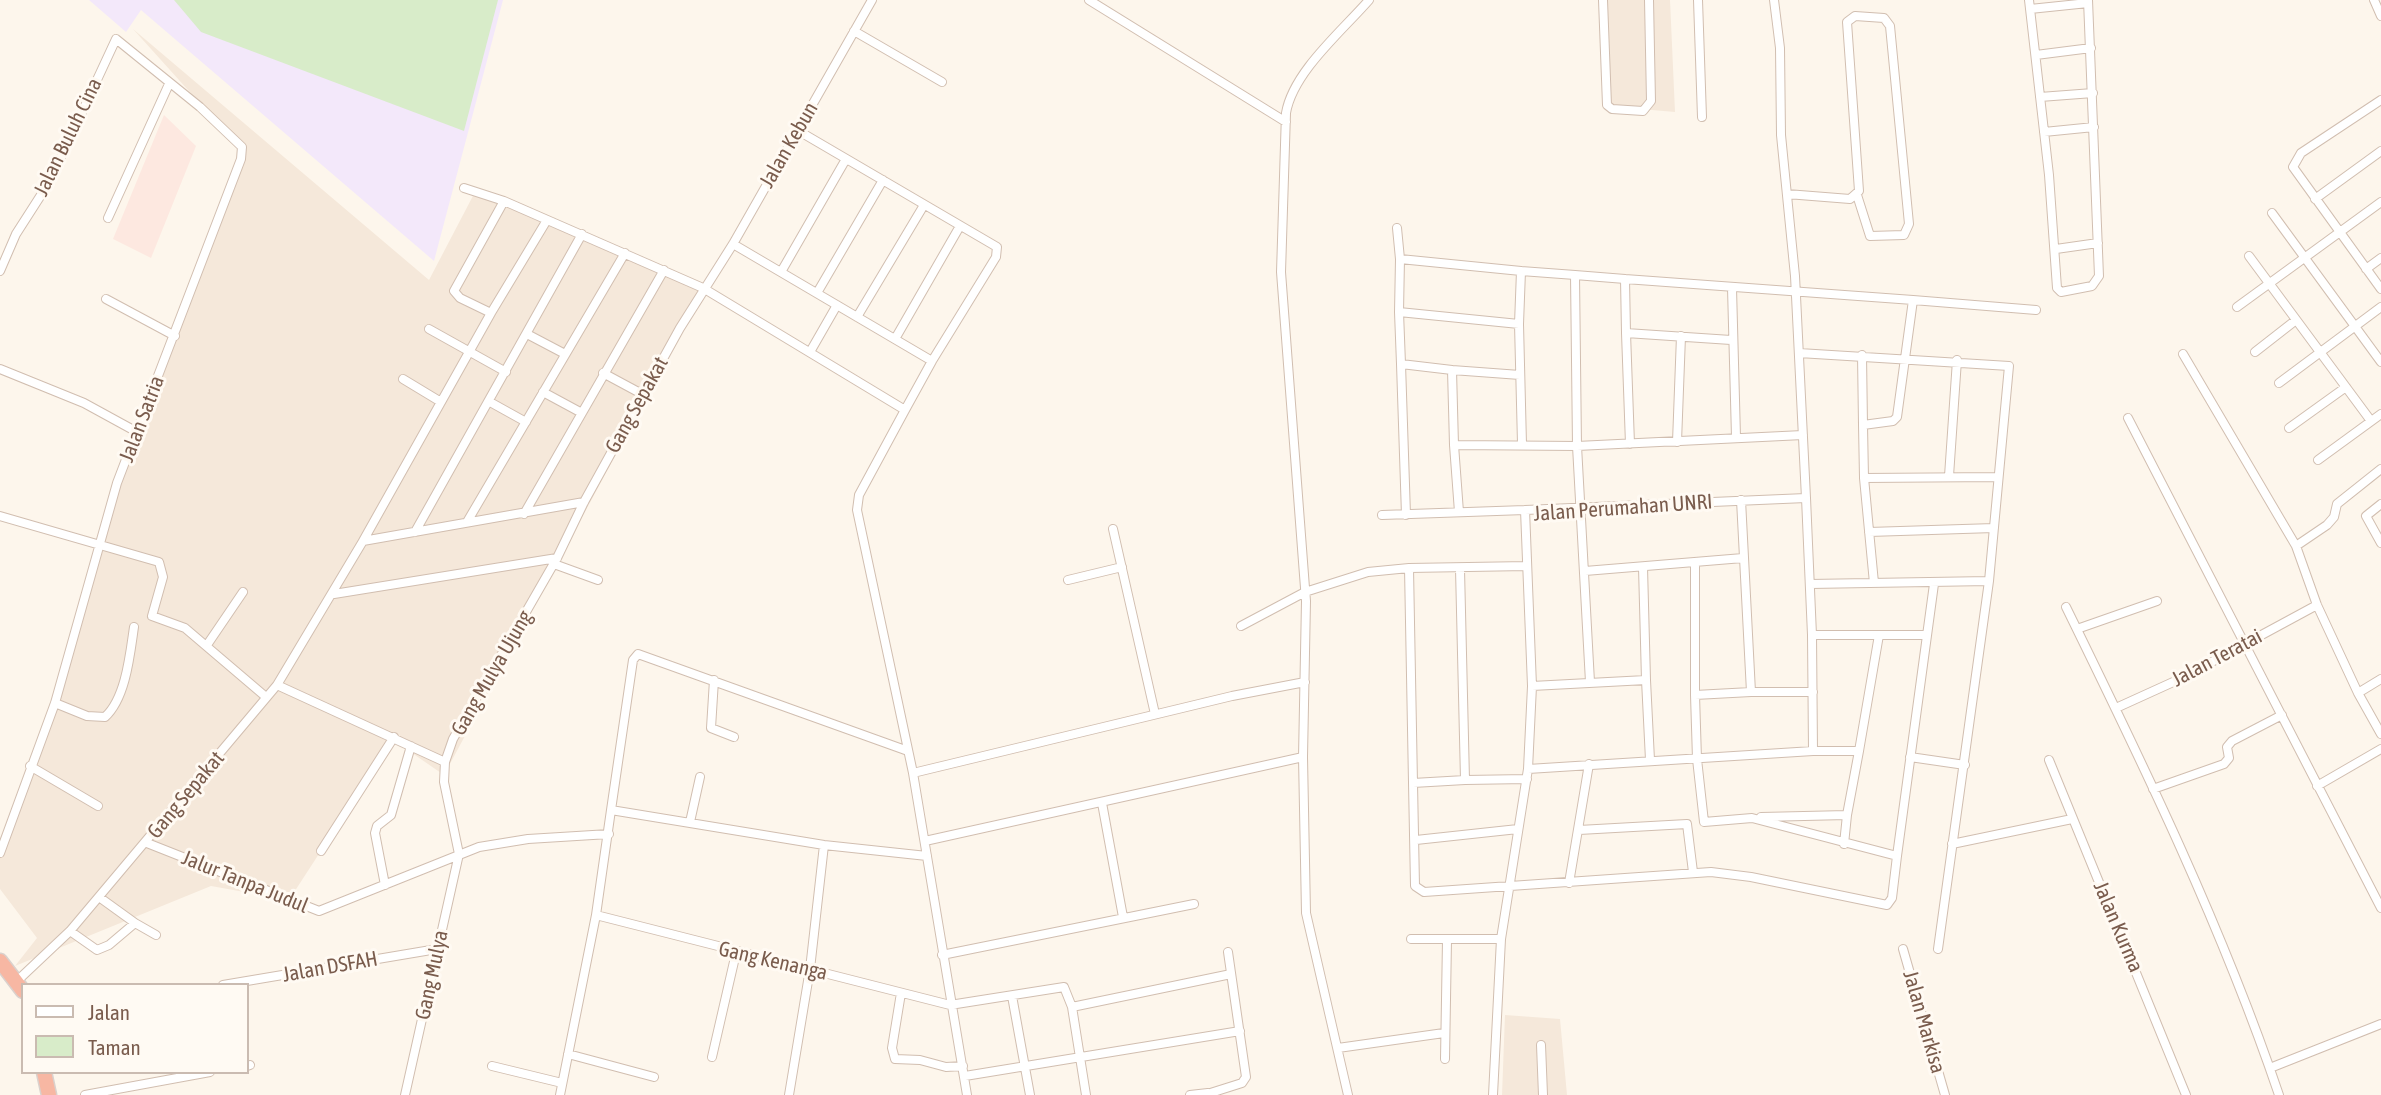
<!DOCTYPE html>
<style>
body{margin:0}
#map{position:relative;width:2381px;height:1095px;overflow:hidden;background:#fdf6ec;font-family:"Asap Condensed",sans-serif}
canvas{display:block}
.legend{position:absolute;left:21px;top:983px;width:228px;height:91px;box-sizing:border-box;background:#fffaf3;border:2px solid #cabbb1;margin:0;padding:9px 12px;list-style:none;font-size:21px;color:#7a5c4d}
.legend li{display:flex;align-items:center;gap:14px;height:35px}
.legend b{width:35px;border:2px solid #cabbb1}
</style>
<div id="map">
<canvas width="2381" height="1095"></canvas>
<ul class="legend">
<li><b style="height:9px;background:#fff"></b>Jalan</li>
<li><b style="height:19px;background:#d8ecc9"></b>Taman</li>
</ul>
</div>
<script>
const g = document.querySelector('canvas').getContext('2d');
g.lineJoin = 'round';
function fillPath(path, color) { g.fillStyle = color; g.fill(path, 'evenodd'); }
function strokePath(path, color, width, dash) { g.strokeStyle = color; g.lineWidth = width; g.lineCap = dash ? 'butt' : 'round'; g.setLineDash(dash || []); g.stroke(path); }
function label(font, color, halo, rows, align = 'center') {
  g.font = font + ' "Asap Condensed",sans-serif'; g.lineWidth = 6; g.setLineDash([]); g.textBaseline = 'middle'; g.strokeStyle = halo; g.fillStyle = color; for (const [text, x, y, turn = 0] of rows) {
    g.save(); g.translate(x, y); g.rotate((+turn || 0) * Math.PI / 180); g.textAlign = isNaN(turn) ? turn : align; if (halo) g.strokeText(text, 0, 0); g.fillText(text, 0, 0); g.restore();
  }
}
fillPath(new Path2D(`
 M 1600,0 L 1670,0 L 1675,112 L 1606,106 Z
 M 133,29 L 429,280 L 475,192 L 704,290 L 444,775 L 393,740 L 289,900 L 211,886 L 15,966 L 37,938 L 0,889 L 0,856 L 53,706 L 94,551 L 243,151 Z
 M 1505,1015 L 1560,1019 L 1567,1095 L 1502,1095 Z`), '#f5e8da');
fillPath(new Path2D(`
 M 164,115 L 196,146 L 151,258 L 113,239 Z`), '#fde8e0');
fillPath(new Path2D(`
 M 89,0 L 503,0 L 434,261 L 141,10 L 126,32 Z`), '#f3e8fa');
fillPath(new Path2D(`
 M 174,0 L 498,0 L 464,131 L 201,32 Z`), '#d8ecc9');
const street = new Path2D(`
 M 1089,0 L 1286,122
 M 1603,0 L 1607,105 L 1612,109 L 1643,111 L 1651,101 L 1649,0
 M 1698,0 L 1702,117
 M 2029,0 L 2049,175 L 2057,288 L 2061,292 L 2092,286 L 2099,276 L 2088,0
 M 2374,0 L 2381,16
 M 2030,9 L 2088,3
 M 854,31 L 942,82
 M 2036,55 L 2091,48
 M 2040,97 L 2093,93
 M 2381,100 L 2301,153 L 2293,167 L 2381,289
 M 2044,132 L 2094,127
 M 464,188 L 504,201 L 703,288 L 905,410 L 932,361
 M 1787,194 L 1850,199 L 1859,191 L 1847,22 L 1855,16 L 1884,18 L 1890,26 L 1909,224 L 1904,235 L 1870,236 L 1857,195
 M 2315,199 L 2381,151
 M 2272,213 L 2381,362
 M 108,218 L 169,84
 M 1397,228 L 1400,259 L 1521,271
 M 733,244 L 932,361 L 996,257 L 997,247 L 797,130
 M 2056,249 L 2098,243
 M 2249,256 L 2371,421
 M 1400,259 L 1399,312 L 1519,324
 M 2366,269 L 2381,258
 M 0,271 L 16,234 L 50,181 L 116,39 L 200,107 L 242,147 L 241,159 L 117,483 L 55,703 L 0,853
 M 781,272 L 846,159
 M 1732,288 L 1736,437
 M 817,293 L 883,180
 M 106,299 L 175,336
 M 1913,300 L 2036,310
 M 2237,307 L 2381,202
 M 1399,312 L 1401,364 L 1452,370
 M 491,313 L 460,298 L 454,291 L 504,201
 M 857,317 L 924,205
 M 429,329 L 506,372
 M 1626,333 L 1630,444
 M 527,334 L 565,354
 M 895,339 L 960,226
 M 1731,340 L 1626,333 L 1625,279 L 1913,300 L 1897,417 L 1893,421 L 1863,425 L 1862,355
 M 810,352 L 837,305
 M 2255,352 L 2296,320
 M 1799,353 L 2009,366 L 1989,581
 M 2183,354 L 2296,546 L 2317,605 L 2358,693 L 2381,734
 M 1401,364 L 1406,515
 M 0,369 L 84,403 L 137,432
 M 603,373 L 642,394
 M 403,379 L 441,402
 M 2279,383 L 2381,307
 M 543,392 L 580,412
 M 490,402 L 526,422
 M 905,410 L 859,495 L 857,510 L 913,773 L 967,1095
 M 2128,418 L 2381,908
 M 1863,425 L 1864,478 L 1998,477
 M 2289,428 L 2346,387
 M 1677,442 L 1681,336
 M 1522,444 L 1519,324 L 1521,271 L 1575,275
 M 1454,445 L 1452,370 L 1520,375
 M 2318,460 L 2381,414
 M 1949,476 L 1957,360
 M 1864,478 L 1874,583
 M 1741,500 L 1751,692 L 1695,695 L 1697,759 L 1704,822 L 1752,818 L 1897,856 L 1934,584
 M 2381,504 L 2366,516 L 2381,543
 M 1459,512 L 1454,445 L 1577,446 L 1575,275 L 1625,279
 M 524,514 L 664,270
 M 1382,515 L 1525,510
 M 0,516 L 159,562 L 163,577 L 152,616 L 185,628 L 266,697
 M 467,522 L 625,253
 M 1113,529 L 1155,714
 M 415,532 L 582,234
 M 1869,532 L 1994,528
 M 363,541 L 491,313 L 547,220
 M 2296,546 L 2327,525 L 2334,517 L 2337,504 L 2381,469
 M 554,564 L 598,580
 M 1695,564 L 1695,695
 M 1409,568 L 1413,783 L 1465,780
 M 1460,569 L 1465,780 L 1527,779
 M 1585,571 L 1743,558
 M 1068,580 L 1122,567
 M 1810,584 L 1989,581 L 1938,949
 M 334,594 L 557,558
 M 2066,607 C 2144,766 2222,927 2279,1095
 M 1241,626 L 1305,592 L 1368,572 L 1409,568 L 1527,566
 M 2077,629 L 2157,601
 M 1812,635 L 1926,635
 M 207,645 L 243,592
 M 714,680 L 711,728 L 734,737
 M 1646,680 L 1650,760
 M 1590,682 L 1577,446 L 1803,435
 M 277,685 L 445,762
 M 1532,686 L 1646,680 L 1643,567
 M 1751,692 L 1813,692
 M 2358,693 L 2381,679
 M 55,703 L 87,716 L 105,717 C 126,698 130,654 134,627
 M 2116,708 L 2182,678 L 2317,605
 M 908,751 L 638,654 L 633,660 L 611,810 L 824,845 L 927,856
 M 1813,751 L 1859,751 L 1879,635
 M 1910,757 L 1965,765
 M 2049,760 L 2186,1095
 M 30,766 L 98,806
 M 1528,769 L 1813,751 L 1812,635 L 1806,498
 M 913,773 L 1232,696 L 1305,682
 M 1413,783 L 1415,886 L 1424,892 L 1711,872 L 1751,877 L 1887,905 L 1892,898 L 1897,856
 M 2317,786 L 2381,749
 M 2153,789 L 2224,764 L 2229,758 L 2227,747 L 2232,741 L 2282,715
 M 1102,803 L 1123,917
 M 611,810 L 596,915 L 950,1005 L 1064,987 L 1072,1007 L 1086,1095
 M 1761,817 L 1847,815 L 1859,751
 M 690,822 L 700,777
 M 1579,830 L 1687,824 L 1693,872
 M 1416,840 L 1518,829
 M 925,841 L 1303,757
 M 147,843 L 319,911 L 479,847 L 528,839 L 609,834
 M 1844,844 L 1847,815
 M 1952,844 L 2072,819
 M 321,851 L 394,737
 M 1569,883 L 1589,764
 M 385,885 L 375,833 L 377,826 L 391,815 L 411,746
 M 99,897 L 135,923
 M 70,931 L 97,950 L 109,945 L 135,923 L 156,935
 M 1411,939 L 1501,939
 M 1903,949 L 1945,1095
 M 942,955 L 1194,904
 M 17,981 L 70,931 L 277,685 L 363,541 L 584,502
 M 223,985 L 437,949
 M 901,993 L 892,1048 L 895,1059 L 920,1060 L 946,1067 L 963,1066
 M 1012,996 L 1030,1095
 M 1072,1007 L 1231,974
 M 1541,1045 L 1543,1095
 M 1338,1048 L 1444,1033
 M 568,1054 L 654,1077
 M 712,1057 L 736,953
 M 1445,1059 L 1447,940
 M 247,1066 L 250,1065
 M 492,1066 L 562,1083
 M 2270,1068 L 2381,1024
 M 965,1076 L 1240,1031
 M 85,1095 L 210,1072
 M 405,1095 L 459,854 L 444,782 L 445,762 L 453,739 L 557,558 L 584,502 L 680,328 L 733,244 L 872,0
 M 560,1095 L 596,915
 M 789,1095 L 810,969 L 824,845
 M 1190,1095 L 1208,1093
 M 1204,1095 L 1242,1083 L 1246,1077 L 1228,952
 M 1348,1095 L 1306,913 L 1303,757 L 1306,601 L 1281,272 L 1286,113 C 1293,72 1342,31 1369,0
 M 1493,1095 L 1501,939 L 1528,769 L 1532,686 L 1525,510 L 1806,498 L 1795,276 L 1781,135 L 1780,48 L 1774,0`);
const highway = new Path2D(`
 M 0,961 L 23,991
 M 44,1072 L 49,1095`);
strokePath(street, '#d1beb0', 10);
strokePath(highway, '#dad1cd', 17);
strokePath(street, '#fff', 8);
strokePath(highway, '#f7b7a3', 14);
label('21px', '#7a5c4d', '#fffaf3', [
 ["Jalan Buluh Cina",68,137,-64],
 ["Jalan Kebun",789,145,-60],
 ["Gang Sepakat",637,405,-61],
 ["Jalan Satria",142,419,-69],
 ["Jalan Perumahan UNRI",1623,508,-4],
 ["Jalan Teratai",2217,658,-28],
 ["Gang Mulya Ujung",492,673,-60],
 ["Gang Sepakat",186,795,-50],
 ["Jalur Tanpa Judul",245,882,22],
 ["Jalan Kurma",2118,927,67],
 ["Gang Kenanga",773,961,13],
 ["Jalan DSFAH",330,967,-10],
 ["Gang Mulya",432,975,-78],
 ["Jalan Markisa",1924,1022,74]
]);
</script>
